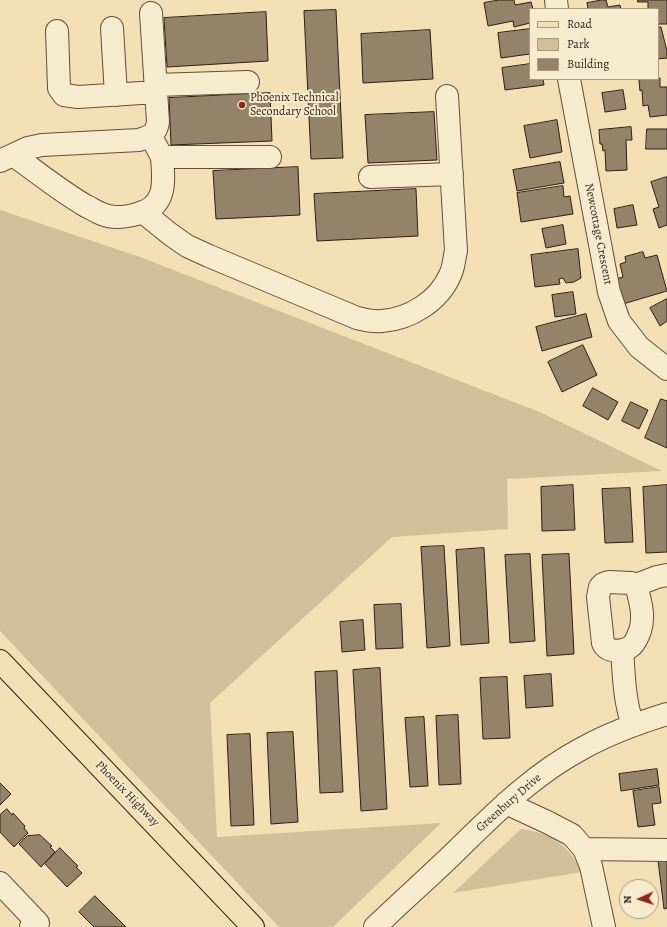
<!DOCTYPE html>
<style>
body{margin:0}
#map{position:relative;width:667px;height:927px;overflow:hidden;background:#f2e0b4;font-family:Alegreya,serif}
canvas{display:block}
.legend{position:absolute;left:529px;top:8px;width:130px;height:72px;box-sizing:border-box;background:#f7ebce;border:1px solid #a69985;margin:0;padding:5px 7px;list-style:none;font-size:12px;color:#2d1f18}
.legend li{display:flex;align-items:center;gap:8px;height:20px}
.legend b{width:20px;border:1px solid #a69985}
.north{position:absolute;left:619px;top:879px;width:40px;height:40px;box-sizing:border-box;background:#f7ebce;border:1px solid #a69985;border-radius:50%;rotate:267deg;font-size:11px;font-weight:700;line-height:16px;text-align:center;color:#2d1f18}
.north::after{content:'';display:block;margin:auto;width:14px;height:18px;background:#8f2418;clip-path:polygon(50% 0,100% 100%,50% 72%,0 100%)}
</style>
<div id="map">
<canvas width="667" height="927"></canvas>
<ul class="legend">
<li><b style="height:5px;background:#f2e0b4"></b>Road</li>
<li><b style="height:11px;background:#d1bf99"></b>Park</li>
<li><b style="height:11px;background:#938369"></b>Building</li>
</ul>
<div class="north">N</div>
</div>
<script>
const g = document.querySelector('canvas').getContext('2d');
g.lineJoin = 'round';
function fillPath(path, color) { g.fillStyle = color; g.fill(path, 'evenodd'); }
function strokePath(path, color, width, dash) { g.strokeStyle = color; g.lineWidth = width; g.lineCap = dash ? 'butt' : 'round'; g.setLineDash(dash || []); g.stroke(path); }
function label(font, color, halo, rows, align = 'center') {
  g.font = font + ' Alegreya,serif'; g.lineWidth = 4; g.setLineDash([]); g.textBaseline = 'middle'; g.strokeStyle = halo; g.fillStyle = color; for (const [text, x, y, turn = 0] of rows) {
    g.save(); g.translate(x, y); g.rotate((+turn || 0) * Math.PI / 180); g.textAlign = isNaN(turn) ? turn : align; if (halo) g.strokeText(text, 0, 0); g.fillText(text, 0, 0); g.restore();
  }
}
fillPath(new Path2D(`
 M 0,210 L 140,257 L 542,413 L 662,471 L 507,479 L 508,529 L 392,537 L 210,703 L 217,837 L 441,823 L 333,927 L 279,927 L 0,631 Z
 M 521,829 C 552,833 568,845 582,872 L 453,893 Z`), '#d1bf99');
const building = new Path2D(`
 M 499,0 L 514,0 L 515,5 L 531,2 L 533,9 L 530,9 L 530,23 L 514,27 L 513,21 L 488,26 L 484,3 Z
 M 602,0 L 606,0 L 608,7 L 620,5 L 621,9 L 588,9 L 587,3 Z
 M 638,0 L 667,0 L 667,24 L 658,24 L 658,9 L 648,9 L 648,2 L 638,2 Z
 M 336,10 L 343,158 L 311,159 L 304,11 Z
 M 266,12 L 268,61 L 167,67 L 164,18 Z
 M 658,27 L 661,27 L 667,51 L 667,58 L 658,59 Z
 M 530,29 L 530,54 L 501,58 L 498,33 Z
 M 430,30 L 433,79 L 363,83 L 361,34 Z
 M 530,64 L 530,79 L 543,79 L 544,85 L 505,90 L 502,68 Z
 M 658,78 L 660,78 L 660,87 L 667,87 L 667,115 L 650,117 L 648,105 L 643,106 L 642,90 L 640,91 L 639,80 Z
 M 623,90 L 626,109 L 605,112 L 602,93 Z
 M 270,93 L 272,141 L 171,145 L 169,98 Z
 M 434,112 L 437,160 L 368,163 L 365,115 Z
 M 557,120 L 562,152 L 530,158 L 524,126 Z
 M 631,127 L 632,140 L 626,140 L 627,170 L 606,171 L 605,150 L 603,151 L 602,144 L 600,144 L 599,130 Z
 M 647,129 L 667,129 L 667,149 L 646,149 Z
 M 560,162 L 564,183 L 517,191 L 513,170 Z
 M 298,167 L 300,215 L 216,219 L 213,171 Z
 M 667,177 L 667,225 L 659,228 L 653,209 L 659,207 L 651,182 Z
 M 563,186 L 564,197 L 570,196 L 573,214 L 521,222 L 517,193 Z
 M 416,189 L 418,236 L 317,241 L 314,194 Z
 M 633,205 L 637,225 L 617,228 L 614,209 Z
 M 563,225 L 566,244 L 546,248 L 542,229 Z
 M 578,249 L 581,278 L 574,282 L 566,283 L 563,278 L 559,279 L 560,284 L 535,287 L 531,255 Z
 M 643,252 L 645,258 L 657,255 L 667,291 L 623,304 L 616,279 L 623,277 L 620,264 L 626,262 L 625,257 Z
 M 573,292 L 576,314 L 555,317 L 552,295 Z
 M 667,299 L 667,321 L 660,326 L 650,308 Z
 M 586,314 L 592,337 L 542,351 L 536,327 Z
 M 583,345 L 597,375 L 562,392 L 548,362 Z
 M 593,388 L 618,402 L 608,420 L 583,406 Z
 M 661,399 L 667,401 L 667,448 L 645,438 Z
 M 631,402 L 648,410 L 639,429 L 622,421 Z
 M 573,485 L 575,530 L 542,531 L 541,487 Z
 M 667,485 L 667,552 L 646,553 L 643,487 Z
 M 630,488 L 633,542 L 605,543 L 602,489 Z
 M 444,546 L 450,646 L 427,648 L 421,547 Z
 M 484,548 L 489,643 L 461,645 L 456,550 Z
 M 530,554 L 535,641 L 510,643 L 505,555 Z
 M 569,554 L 574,654 L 547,656 L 542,555 Z
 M 401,604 L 403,648 L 376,649 L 374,605 Z
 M 363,620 L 365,650 L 342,652 L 340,622 Z
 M 380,668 L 387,809 L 361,811 L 353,670 Z
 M 337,671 L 343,792 L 320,793 L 315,672 Z
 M 551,674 L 553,706 L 526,708 L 524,676 Z
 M 507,677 L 510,738 L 483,739 L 480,678 Z
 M 458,715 L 461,784 L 439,785 L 436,716 Z
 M 424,717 L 428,786 L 410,787 L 405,718 Z
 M 293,732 L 298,822 L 271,824 L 267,733 Z
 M 250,734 L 254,825 L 231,826 L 227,735 Z
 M 657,769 L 659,785 L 621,791 L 619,774 Z
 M 0,783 L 11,794 L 0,805 Z
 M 659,787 L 661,803 L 652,804 L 655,825 L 638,827 L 633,791 Z
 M 7,809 L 12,815 L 13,813 L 25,826 L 24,828 L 28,833 L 14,847 L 0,832 L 0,815 Z
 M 40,835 L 52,846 L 50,847 L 55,852 L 41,867 L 19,844 L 27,836 Z
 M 60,848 L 78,866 L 76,867 L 82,873 L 67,887 L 45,864 Z
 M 667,859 L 667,908 L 664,909 L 658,860 Z
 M 95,896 L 126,927 L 94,927 L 79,912 Z`);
fillPath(building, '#938369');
strokePath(building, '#2d1f18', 1);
const minor = new Path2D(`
 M 556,0 L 557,9
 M 112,28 L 116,95
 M 57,31 L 59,88 L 64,95 L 78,97 L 157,92
 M 569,79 L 609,292 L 619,321 L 639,347 L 667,369
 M 156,85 L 248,82
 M 155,144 L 162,157 L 270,157
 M 13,155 C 37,172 60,191 86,206 C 91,208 96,212 102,214 C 113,219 126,217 137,214 C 167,207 164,182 162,157
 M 0,161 L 28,148 L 42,145 L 139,140 C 150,136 156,135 158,122 L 151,13
 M 370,177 L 452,174
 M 144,213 L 170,234 L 187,246 L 209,256 L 357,318 C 365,320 373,322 382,321 C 410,319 439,301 450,275 C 454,268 454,258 456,251 L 447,96
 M 609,582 L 631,583 L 636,585 C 640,600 645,616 640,631 C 638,636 635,644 630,647 C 623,652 607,653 603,643 L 598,597 L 600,587 L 603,584 Z
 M 636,585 L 657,577 L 667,575
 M 622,650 C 624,675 624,701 633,725
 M 506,803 L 547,822 L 572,835 L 584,849 L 591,866 L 604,927
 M 584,849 L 667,850
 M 0,883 L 38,923 L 31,927
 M 375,927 C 400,903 427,879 452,855 C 492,816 533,774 583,748 C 610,733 638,723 667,714`);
const major = new Path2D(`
 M 0,661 L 253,927`);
strokePath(minor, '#5e4f3f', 24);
strokePath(major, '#2d1f18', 24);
strokePath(minor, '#f7ebce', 22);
strokePath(major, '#f2e0b4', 22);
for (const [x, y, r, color] of [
 [242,105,4,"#8f2418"]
]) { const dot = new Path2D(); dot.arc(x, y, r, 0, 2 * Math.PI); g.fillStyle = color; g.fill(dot); strokePath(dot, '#f7ebce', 1.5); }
label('12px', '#2d1f18', '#f7ebce', [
 ["Phoenix Technical",250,98],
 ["Secondary School",250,112]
], 'left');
label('12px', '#2d1f18', '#f7ebce', [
 ["Newcottage Crescent",598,234,79],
 ["Phoenix Highway",127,794,46],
 ["Greenbury Drive",509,803,-41]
]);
</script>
